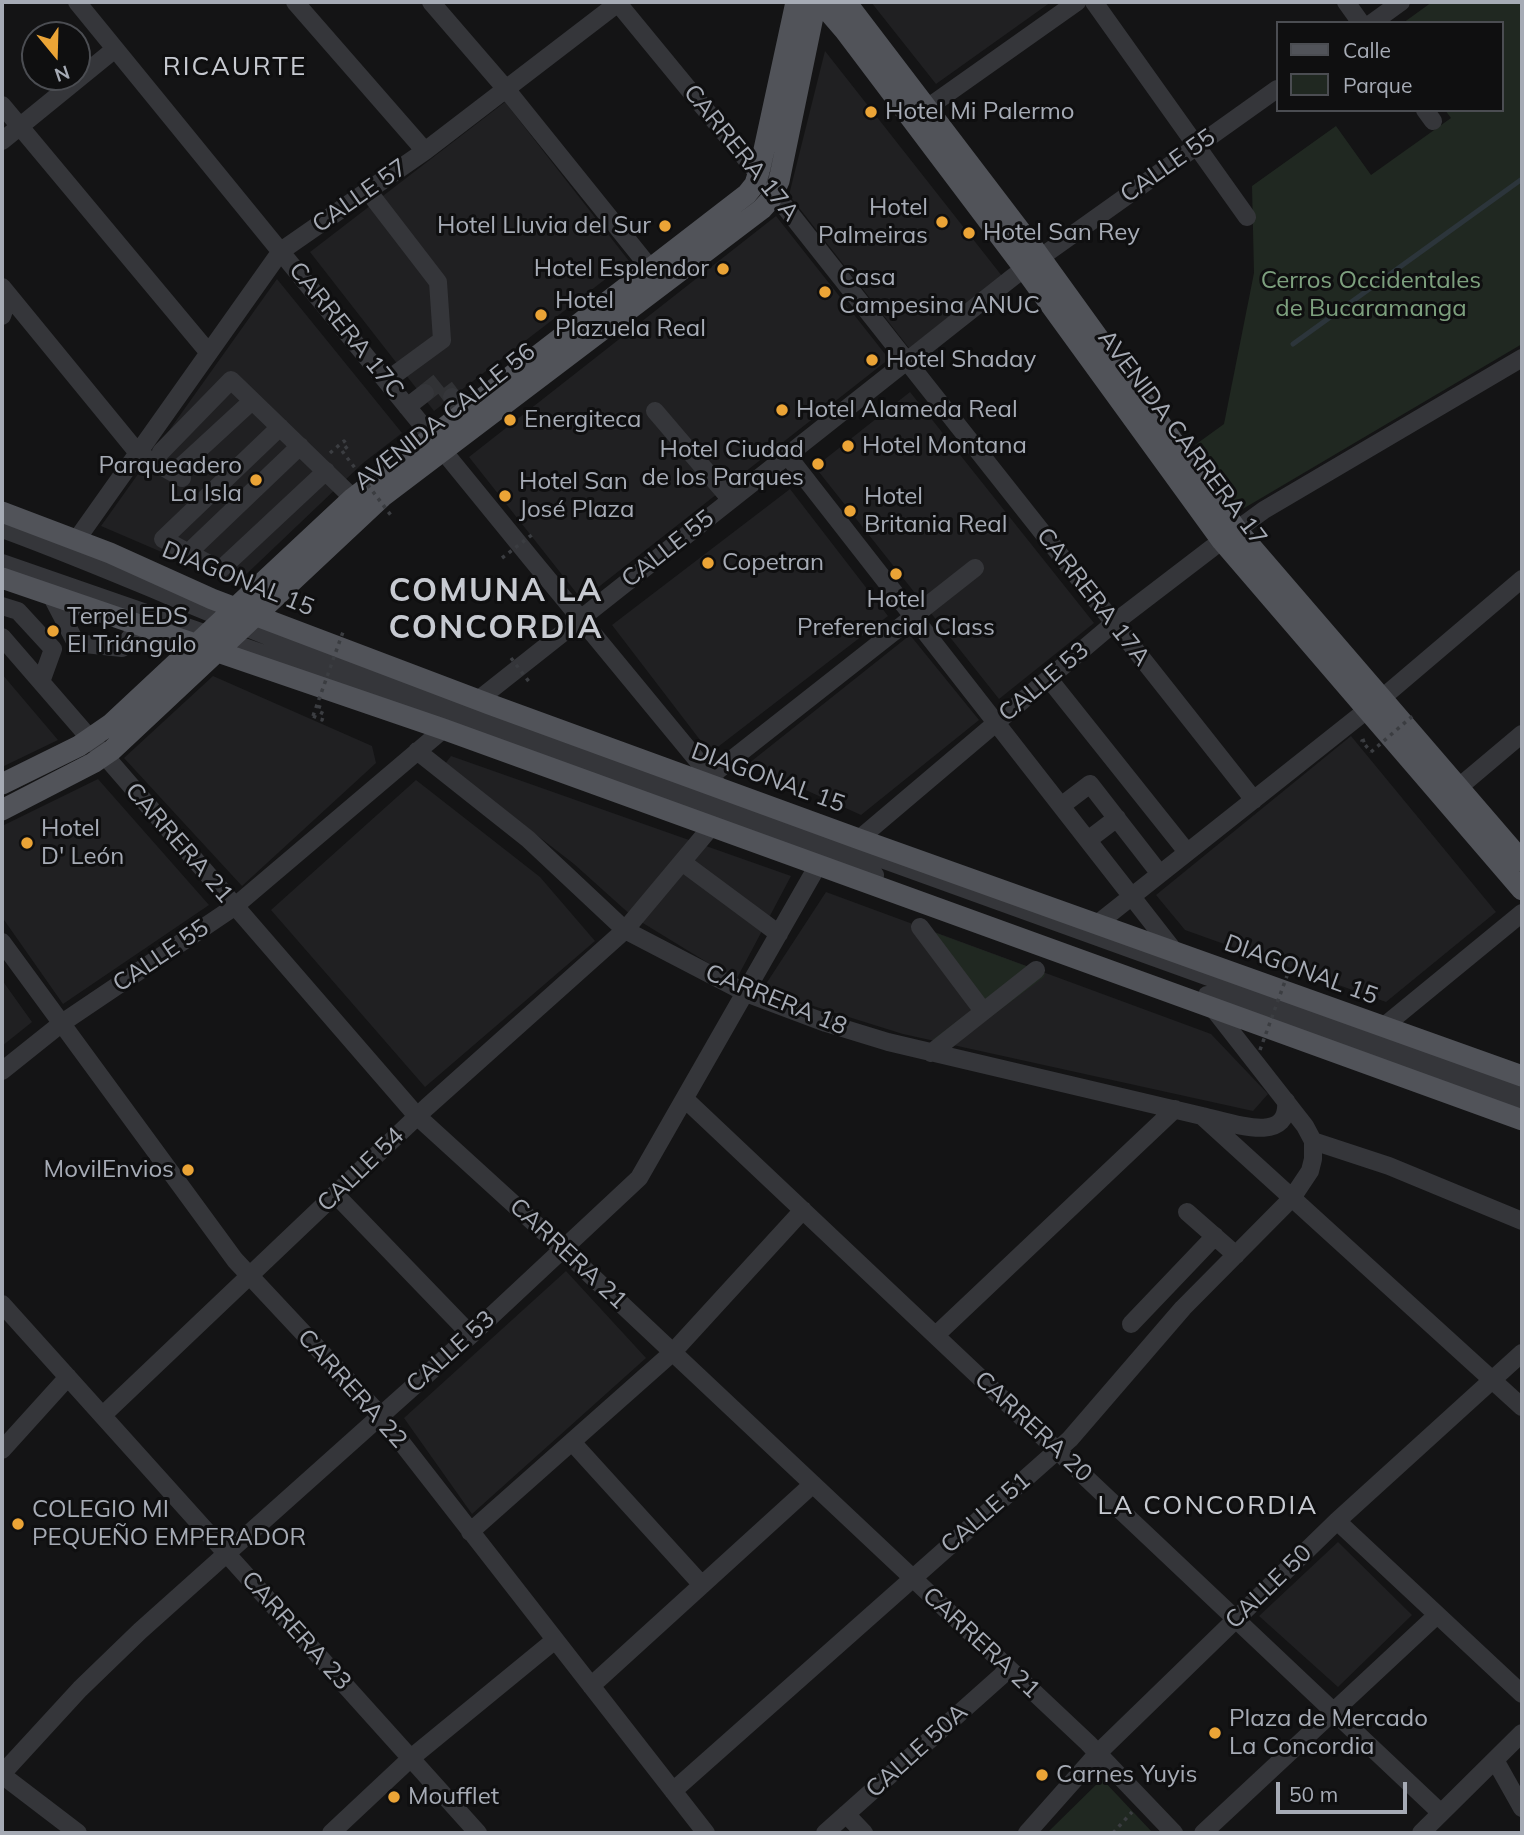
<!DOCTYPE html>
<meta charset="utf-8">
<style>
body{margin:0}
#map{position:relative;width:1524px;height:1835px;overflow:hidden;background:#141415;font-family:Mulish,sans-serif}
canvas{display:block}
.frame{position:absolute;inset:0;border:4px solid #a6abb5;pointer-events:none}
.legend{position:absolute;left:1276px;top:21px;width:228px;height:91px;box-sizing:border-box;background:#0f0f10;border:2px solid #4b4d52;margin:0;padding:9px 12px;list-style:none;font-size:21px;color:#a6abb5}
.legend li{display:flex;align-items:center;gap:14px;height:35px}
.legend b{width:35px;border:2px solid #4b4d52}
.north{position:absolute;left:21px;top:21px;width:70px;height:70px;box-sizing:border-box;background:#0f0f10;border:2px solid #4b4d52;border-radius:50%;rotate:161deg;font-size:19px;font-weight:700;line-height:28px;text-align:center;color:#a6abb5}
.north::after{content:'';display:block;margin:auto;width:24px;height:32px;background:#eba436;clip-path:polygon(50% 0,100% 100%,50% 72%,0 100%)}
.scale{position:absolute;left:1276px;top:1782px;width:131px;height:32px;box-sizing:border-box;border:4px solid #a6abb5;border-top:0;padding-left:9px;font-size:21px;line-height:24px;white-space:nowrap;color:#a6abb5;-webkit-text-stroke:5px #0f0f10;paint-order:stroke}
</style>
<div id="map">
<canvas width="1524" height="1835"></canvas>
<div class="frame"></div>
<ul class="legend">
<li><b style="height:9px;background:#515359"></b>Calle</li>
<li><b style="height:19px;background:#202821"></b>Parque</li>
</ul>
<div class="north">N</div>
<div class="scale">50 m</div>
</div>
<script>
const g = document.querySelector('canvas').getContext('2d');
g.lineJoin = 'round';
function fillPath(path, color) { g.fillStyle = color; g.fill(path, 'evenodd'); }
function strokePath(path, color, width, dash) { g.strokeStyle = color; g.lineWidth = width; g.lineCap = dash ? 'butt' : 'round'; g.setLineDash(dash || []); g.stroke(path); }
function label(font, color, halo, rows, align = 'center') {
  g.font = font + ' Mulish,sans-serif'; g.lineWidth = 6; g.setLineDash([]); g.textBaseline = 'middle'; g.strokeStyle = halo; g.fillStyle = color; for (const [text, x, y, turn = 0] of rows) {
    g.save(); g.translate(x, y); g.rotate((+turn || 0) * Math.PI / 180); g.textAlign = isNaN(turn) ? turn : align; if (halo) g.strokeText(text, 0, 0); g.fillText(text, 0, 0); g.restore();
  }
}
fillPath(new Path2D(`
 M 871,2 L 1051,2 L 936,84 Z
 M 825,51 L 1002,276 L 909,348 L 789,195 Z
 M 505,102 L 629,261 L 434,411 L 310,252 Z
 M 776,216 L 889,359 L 582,600 L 469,457 Z
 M 277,279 L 402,433 L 363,463 L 236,584 L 101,526 Z
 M 910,392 L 1094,623 L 999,699 L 815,467 Z
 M 790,489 L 888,616 L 710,753 L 612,625 Z
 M 910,635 L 979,720 L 861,815 L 748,764 Z
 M 2,674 L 58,740 L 2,767 Z
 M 213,676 L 372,746 L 376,763 L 242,886 L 124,758 Z
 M 1351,736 L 1496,912 L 1386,1002 L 1185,930 L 1156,895 Z
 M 451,756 L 791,876 L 736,980 L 633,917 L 574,864 L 445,764 Z
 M 98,779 L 209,905 L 63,1004 L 2,917 L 2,826 Z
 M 416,780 L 540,877 L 595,941 L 425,1087 L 271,910 Z
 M 826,892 L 1211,1034 L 1268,1094 L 1253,1111 L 903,1034 L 762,990 Z
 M 2,980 L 32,1022 L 2,1046 Z
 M 566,1271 L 646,1358 L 472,1514 L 404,1418 Z
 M 1338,1542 L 1412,1615 L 1338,1687 L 1259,1616 Z`), '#202022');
fillPath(new Path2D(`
 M 1432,2 L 1522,2 L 1522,344 L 1241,510 L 1195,445 L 1224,424 L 1254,273 L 1252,186 L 1336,126 L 1371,175 L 1451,118 L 1445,110 L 1501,110 L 1501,23 L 1403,23 Z
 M 914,925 L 1045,973 L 1044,977 L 953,1045 L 932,1040 L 973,1009 Z
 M 1102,1779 L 1153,1833 L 1047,1833 Z`), '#202821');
strokePath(new Path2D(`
 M 1293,344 L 1522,179`), '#2c353b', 5);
strokePath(new Path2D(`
 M 425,393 L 440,381 L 452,397`), '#313235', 18, [18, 9]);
strokePath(new Path2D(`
 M 330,453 L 344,441 L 348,446 L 342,451
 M 313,716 L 322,720 L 324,714 L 318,711 L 320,705
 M 1365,740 L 1362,741 L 1371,752
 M 1113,1833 L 1132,1812`), '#3b3d41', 3.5, [3.5, 5]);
strokePath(new Path2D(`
 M 77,2 L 533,561 L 721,789
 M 295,2 L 425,151
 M 431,2 L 506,89 L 650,268
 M 617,2 L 774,193 L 1254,800
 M 1094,2 L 1247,217
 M 1346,2 L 1361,23
 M 1372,23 L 1401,2
 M 2,105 L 209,353
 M 927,108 L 1077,2
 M 1425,110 L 1433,121
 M 2,141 L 115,49
 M 368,191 L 438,282 L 442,340 L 386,381
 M 2,287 L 138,453 L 182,478
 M 2,293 L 9,296 L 2,316
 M 452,397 L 463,412
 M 407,407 L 425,393
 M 655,411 L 731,500
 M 280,427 L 163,539 L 220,570 L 326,471
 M 161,452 L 231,380 L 353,498
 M 787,455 L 1175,952
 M 176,471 L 252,401
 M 2,529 C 109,568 212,616 319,656 C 719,803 1121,945 1522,1090
 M 77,539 L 281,251 L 425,151 L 618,3
 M 188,553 L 300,446
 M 2,563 L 440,715 L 875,875
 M 51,595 L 76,643 L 122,648 L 140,625
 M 2,606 L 18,611 L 53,649 L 41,682
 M 2,637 L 417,1116 L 564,1250 L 1088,1743 L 1174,1833
 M 1049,679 L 1187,852
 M 417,751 L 528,839 L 625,930 L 746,993 L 826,1023 L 888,1042 L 1202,1116 L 1522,1407
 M 703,782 L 975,568
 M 1459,787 L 1522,734
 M 1061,806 L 1090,784 L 1160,874
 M 859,839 L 1114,623 L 1212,548 L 1264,510 L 1522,358
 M 1088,840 L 1117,818
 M 682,862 L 779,934
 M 1097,924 L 1382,698 L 1522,579
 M 920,927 L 983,1011
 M 2,942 L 235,1260 L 380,1415 L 706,1833
 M 1207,995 L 1522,1108
 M 1383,1027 L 1522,913
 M 931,1053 L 1036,970
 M 2,1071 L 62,1023 L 234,907 L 478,700 L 1013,277 L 1277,89
 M 685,1099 L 1441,1813
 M 1202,1116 C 1227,1121 1290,1147 1286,1101
 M 1313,1141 L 1389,1166 L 1522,1221
 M 335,1194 L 471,1335
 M 1187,1212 L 1236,1255
 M 2,1304 L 478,1833
 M 1131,1324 L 1215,1236
 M 936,1335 L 1175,1109
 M 103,1415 L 427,1107 L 625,930 L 712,826
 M 572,1442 L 702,1585
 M 2,1450 L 68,1377
 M 1337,1521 L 1522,1694
 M 470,1532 L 673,1352 L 803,1210
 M 591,1686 L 813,1484
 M 1495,1760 L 1522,1808
 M 2,1774 L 80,1689 L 140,1631 L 471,1335 L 639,1178 L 818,865
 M 2,1775 L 78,1833
 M 673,1791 L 1070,1439 L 1183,1308 L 1292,1198 L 1310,1171 L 1313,1159 L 1313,1141 L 1305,1126 L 1212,1007
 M 846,1814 L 864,1833
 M 331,1833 L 411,1758 L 555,1640
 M 825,1833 L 1009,1669
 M 1027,1833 L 1098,1753 L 1337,1521 L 1522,1353
 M 1203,1833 L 1437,1615
 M 1421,1833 L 1522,1733`), '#35363a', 18);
strokePath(new Path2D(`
 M 820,2 L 845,31 L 1020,263 L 1222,541 L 1522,890
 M 846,2 L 1032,246 L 1237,530 L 1522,861
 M 2,512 L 110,553 L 212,599 L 489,704 L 859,839 L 1522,1076
 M 2,578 L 443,729 L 1522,1120
 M 2,784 L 79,746 L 111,724 L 353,498 L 747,194 L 755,184 L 760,168 L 796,2
 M 2,810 L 93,763 L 112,750 L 382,497 L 762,209 L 771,199 L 779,181 L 816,2`), '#515359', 21);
strokePath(new Path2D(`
 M 342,451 L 393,518
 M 502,558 L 533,534
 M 511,658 L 530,683
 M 313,716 L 343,632
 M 1371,752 L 1416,713
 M 1260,1050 L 1288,973`), '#3b3d41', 3.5, [3.5, 5]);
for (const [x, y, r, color] of [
 [871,112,7,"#eba436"],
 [942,222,7,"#eba436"],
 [665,226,7,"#eba436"],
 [969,233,7,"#eba436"],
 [723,269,7,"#eba436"],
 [825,292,7,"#eba436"],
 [541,315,7,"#eba436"],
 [872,360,7,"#eba436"],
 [782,410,7,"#eba436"],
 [510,420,7,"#eba436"],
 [848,446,7,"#eba436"],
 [818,464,7,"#eba436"],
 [256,480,7,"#eba436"],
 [505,496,7,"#eba436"],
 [850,511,7,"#eba436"],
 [708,563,7,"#eba436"],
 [896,574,7,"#eba436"],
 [53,631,7,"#eba436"],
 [27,843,7,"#eba436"],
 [188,1170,7,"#eba436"],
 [18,1524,7,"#eba436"],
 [1215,1733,7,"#eba436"],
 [1042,1775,7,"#eba436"],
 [394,1797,7,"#eba436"]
]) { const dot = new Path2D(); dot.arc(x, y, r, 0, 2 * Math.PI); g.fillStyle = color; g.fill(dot); strokePath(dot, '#0f0f10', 2.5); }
label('24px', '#a6abb5', '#0f0f10', [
 ["Hotel Mi Palermo",885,112],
 ["Hotel",928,208,"right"],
 ["Palmeiras",928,236,"right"],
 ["Hotel Lluvia del Sur",651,226,"right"],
 ["Hotel San Rey",983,233],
 ["Hotel Esplendor",709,269,"right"],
 ["Casa",839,278],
 ["Campesina ANUC",839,306],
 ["Hotel",555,301],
 ["Plazuela Real",555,329],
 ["Hotel Shaday",886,360],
 ["Hotel Alameda Real",796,410],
 ["Energiteca",524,420],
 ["Hotel Montana",862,446],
 ["Hotel Ciudad",804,450,"right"],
 ["de los Parques",804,478,"right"],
 ["Parqueadero",242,466,"right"],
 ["La Isla",242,494,"right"],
 ["Hotel San",519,482],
 ["José Plaza",519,510],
 ["Hotel",864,497],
 ["Britania Real",864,525],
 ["Copetran",722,563],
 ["Hotel",896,600,"center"],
 ["Preferencial Class",896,628,"center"],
 ["Terpel EDS",67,617],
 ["El Triángulo",67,645],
 ["Hotel",41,829],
 ["D' León",41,857],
 ["MovilEnvios",174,1170,"right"],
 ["COLEGIO MI",32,1510],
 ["PEQUEÑO EMPERADOR",32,1538],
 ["Plaza de Mercado",1229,1719],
 ["La Concordia",1229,1747],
 ["Carnes Yuyis",1056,1775],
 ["Moufflet",408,1797]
], 'left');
label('24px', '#a6abb5', '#0f0f10', [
 ["CARRERA 17A",741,153,51],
 ["CALLE 55",1168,166,-35],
 ["CALLE 57",360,196,-35],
 ["CARRERA 17C",346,330,51],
 ["AVENIDA CALLE 56",445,417,-38],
 ["AVENIDA CARRERA 17",1182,438,53],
 ["CALLE 55",668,549,-38],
 ["DIAGONAL 15",238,579,22],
 ["CARRERA 17A",1093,597,52],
 ["CALLE 53",1044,682,-40],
 ["DIAGONAL 15",768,778,20],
 ["CARRERA 21",179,843,49],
 ["CALLE 55",161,956,-34],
 ["DIAGONAL 15",1301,970,20],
 ["CARRERA 18",776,1000,22],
 ["CALLE 54",361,1170,-44],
 ["CARRERA 21",568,1254,43],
 ["CALLE 53",451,1352,-42],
 ["CARRERA 22",352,1389,48],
 ["CARRERA 20",1033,1427,43],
 ["CALLE 51",986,1513,-41],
 ["CALLE 50",1269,1587,-44],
 ["CARRERA 23",296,1631,48],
 ["CARRERA 21",981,1643,43],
 ["CALLE 50A",917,1751,-42]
]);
label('24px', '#7da07e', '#0f0f10', [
 ["Cerros Occidentales",1371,281],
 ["de Bucaramanga",1371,309]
]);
g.letterSpacing = '2px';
label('26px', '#c7cad1', '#0f0f10', [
 ["RICAURTE",235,67],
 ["LA CONCORDIA",1208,1506]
]);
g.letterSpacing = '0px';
g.letterSpacing = '2px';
label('bold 32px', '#c7cad1', '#0f0f10', [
 ["COMUNA LA",496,591],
 ["CONCORDIA",496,628]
]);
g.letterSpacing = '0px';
</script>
